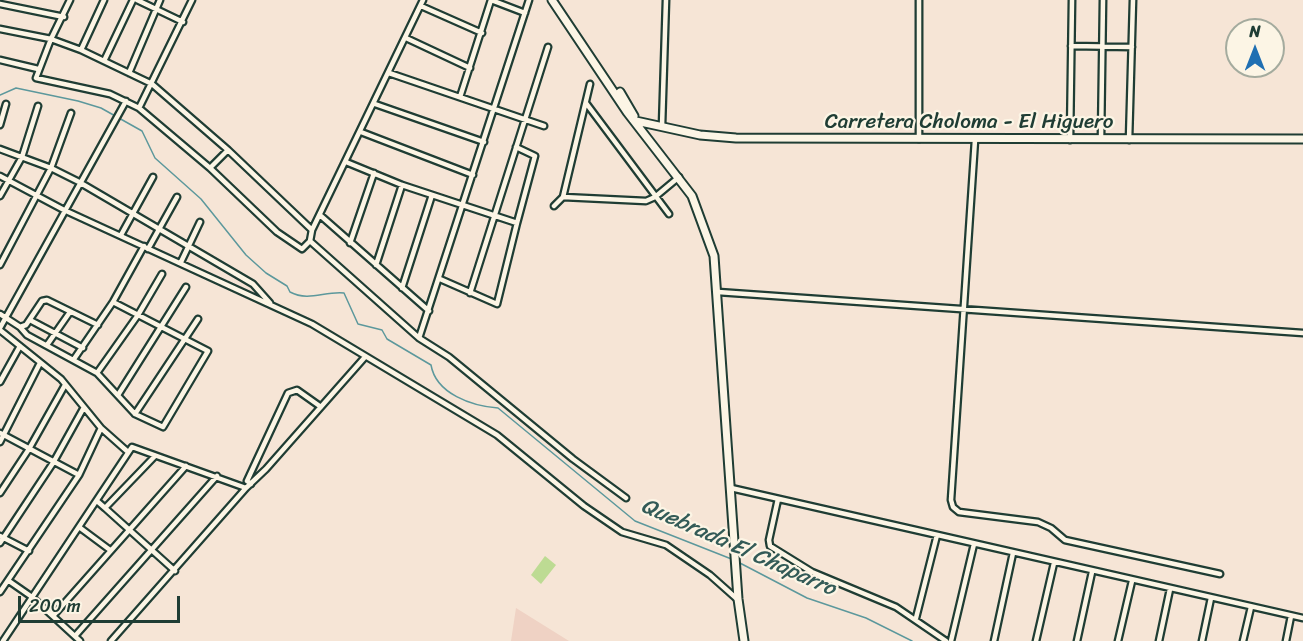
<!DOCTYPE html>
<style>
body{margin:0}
#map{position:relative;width:1303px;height:641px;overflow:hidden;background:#f6e5d6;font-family:Sriracha,sans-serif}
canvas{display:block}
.north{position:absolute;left:1225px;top:18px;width:60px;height:60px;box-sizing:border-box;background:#fcf5e5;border:2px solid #a4ab9e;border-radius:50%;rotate:0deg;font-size:16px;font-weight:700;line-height:24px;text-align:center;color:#1f3d34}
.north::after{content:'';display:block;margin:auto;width:21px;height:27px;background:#1f6fb2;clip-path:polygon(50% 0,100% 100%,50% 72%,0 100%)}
.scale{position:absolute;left:18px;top:596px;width:162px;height:27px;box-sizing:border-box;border:3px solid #1f3d34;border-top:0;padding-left:8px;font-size:18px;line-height:21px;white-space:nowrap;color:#1f3d34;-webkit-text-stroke:4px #fcf5e5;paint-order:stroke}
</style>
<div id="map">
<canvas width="1303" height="641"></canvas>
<div class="north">N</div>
<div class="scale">200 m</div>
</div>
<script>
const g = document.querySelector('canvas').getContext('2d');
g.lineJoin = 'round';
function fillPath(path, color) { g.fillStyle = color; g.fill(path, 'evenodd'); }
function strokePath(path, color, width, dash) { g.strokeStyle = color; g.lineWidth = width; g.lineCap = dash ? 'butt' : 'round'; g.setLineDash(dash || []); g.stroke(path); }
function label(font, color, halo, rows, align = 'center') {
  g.font = font + ' Sriracha,sans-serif'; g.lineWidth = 4.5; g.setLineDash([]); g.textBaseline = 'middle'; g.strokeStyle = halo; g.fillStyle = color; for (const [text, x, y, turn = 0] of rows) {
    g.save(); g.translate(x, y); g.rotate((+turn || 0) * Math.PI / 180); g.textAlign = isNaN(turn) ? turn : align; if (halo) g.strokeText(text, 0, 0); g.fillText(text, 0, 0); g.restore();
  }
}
fillPath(new Path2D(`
 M 516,608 L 569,641 L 511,641 Z`), '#efd2c4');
fillPath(new Path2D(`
 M 545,556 L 556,565 L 541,584 L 531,575 Z`), '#bddb93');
strokePath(new Path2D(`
 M 0,95 L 16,88 L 78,101 L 101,108 L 142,131 L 155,158 L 201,199 L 246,255 L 266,273 L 287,286 L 290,292 C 309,302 324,291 344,293 L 358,324 L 382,330 L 387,339 L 431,365 C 436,394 472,406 498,408 L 635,521 L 734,560
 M 738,562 L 807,598 L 866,618 L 912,641`), '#5c989c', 1.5);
const street = new Path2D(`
 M 70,0 L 51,39 L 36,78 L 110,94 L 139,108 L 210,168 L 277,232 L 302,249 L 310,241 L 312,230 L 423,0
 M 137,0 L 183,22
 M 491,0 L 525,13
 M 0,4 L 64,17
 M 421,6 L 482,33
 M 0,29 L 51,39 L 81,50 L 152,84 L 228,150 L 312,230
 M 406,38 L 470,68
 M 1071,46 L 1132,47
 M 81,50 L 104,0
 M 0,60 L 38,69
 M 104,61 L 133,0
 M 129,73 L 160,0
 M 389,73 L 544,126
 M 460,97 L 491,0
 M 586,103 L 669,214
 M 375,104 L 484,142
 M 139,108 L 192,0
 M 0,125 L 6,104
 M 662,126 L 666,0
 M 361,132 L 473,175
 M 919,139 L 919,0
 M 1101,139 L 1103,0
 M 975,140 L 951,500 L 953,507 L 959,512 L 1038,522 L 1051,528 L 1065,540 L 1220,574
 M 1070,140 L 1072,0
 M 1129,140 L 1133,0
 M 0,149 L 51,168 L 79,182 L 253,284 L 270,303
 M 346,162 L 402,185 L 517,223 L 535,156 L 516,147
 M 210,168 L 228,150
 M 0,176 L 64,210 L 312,324 L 497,435 L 584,506 L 622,532 L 666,545 L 710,575 L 737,599
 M 0,196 L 22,157 L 38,106
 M 563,197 L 646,201 L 655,197 L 679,177
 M 554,206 L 563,197 L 590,84
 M 321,216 L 429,311
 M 121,235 L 153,177
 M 310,241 L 419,338 L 449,357 L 573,459 L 626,498
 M 350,243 L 374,173
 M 148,249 L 177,197
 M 181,262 L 200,222
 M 0,265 L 51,168 L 71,113
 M 376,265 L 402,185
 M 440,279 L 497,304 L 517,223
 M 402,288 L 432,195
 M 718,292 L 1303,333
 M 470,293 L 548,47
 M 113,302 L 206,350 L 208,351 L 163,427 L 135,414 L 97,373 L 138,315 L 162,274
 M 0,314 L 20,327 L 26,325 L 42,301 L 47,300 L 98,325
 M 30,320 L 83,348
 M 20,327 L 27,335 L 97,373
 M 0,328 L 126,101
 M 0,330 L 61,379 L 101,428 L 128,452
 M 419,338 L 529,0
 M 47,345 L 70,312
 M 74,359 L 113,302 L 144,246
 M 0,382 L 20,346
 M 118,395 L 186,287
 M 135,414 L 198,319
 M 0,433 L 79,475
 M 0,442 L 40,363
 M 251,484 L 247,481 L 288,393 L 297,390 L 321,407
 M 246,488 L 266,469 L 365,357
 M 731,488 L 1303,618
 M 0,493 L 29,449 L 65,385
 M 778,499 L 769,540 L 770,546 L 812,572 L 896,607 L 946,641
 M 97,501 L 105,508 L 155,456
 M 105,508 L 175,571
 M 79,527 L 110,550
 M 0,536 L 29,551
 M 0,543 L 53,463 L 83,409
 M 9,581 L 32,597 L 80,641
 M 0,592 L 79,475 L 101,428
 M 53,616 L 186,466
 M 916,618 L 937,535
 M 75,636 L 217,476
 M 3,641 L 132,447 L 246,488 L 111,641
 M 951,641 L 974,544
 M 994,641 L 1013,553
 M 1036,641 L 1054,563
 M 1077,641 L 1092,572
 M 1118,641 L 1132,581
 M 1159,641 L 1170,589
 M 1202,641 L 1211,598
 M 1243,641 L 1251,607
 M 1286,641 L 1291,616`);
const secondary = new Path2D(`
 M 552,0 L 627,112 L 692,196 L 714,256 L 738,599 L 744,641
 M 620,92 L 634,116
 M 636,121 L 700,135 L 736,138 L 1303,139`);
strokePath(street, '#1f3d34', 9);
strokePath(secondary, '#1f3d34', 11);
strokePath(street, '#fcf5e5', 4.5);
strokePath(secondary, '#fcf5e5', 7);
label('21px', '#1f3d34', '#fcf5e5', [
 ["Carretera Choloma - El Higuero",969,123]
]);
label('italic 22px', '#335b57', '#fcf5e5', [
 ["Quebrada El Chaparro",738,548,24]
]);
</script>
